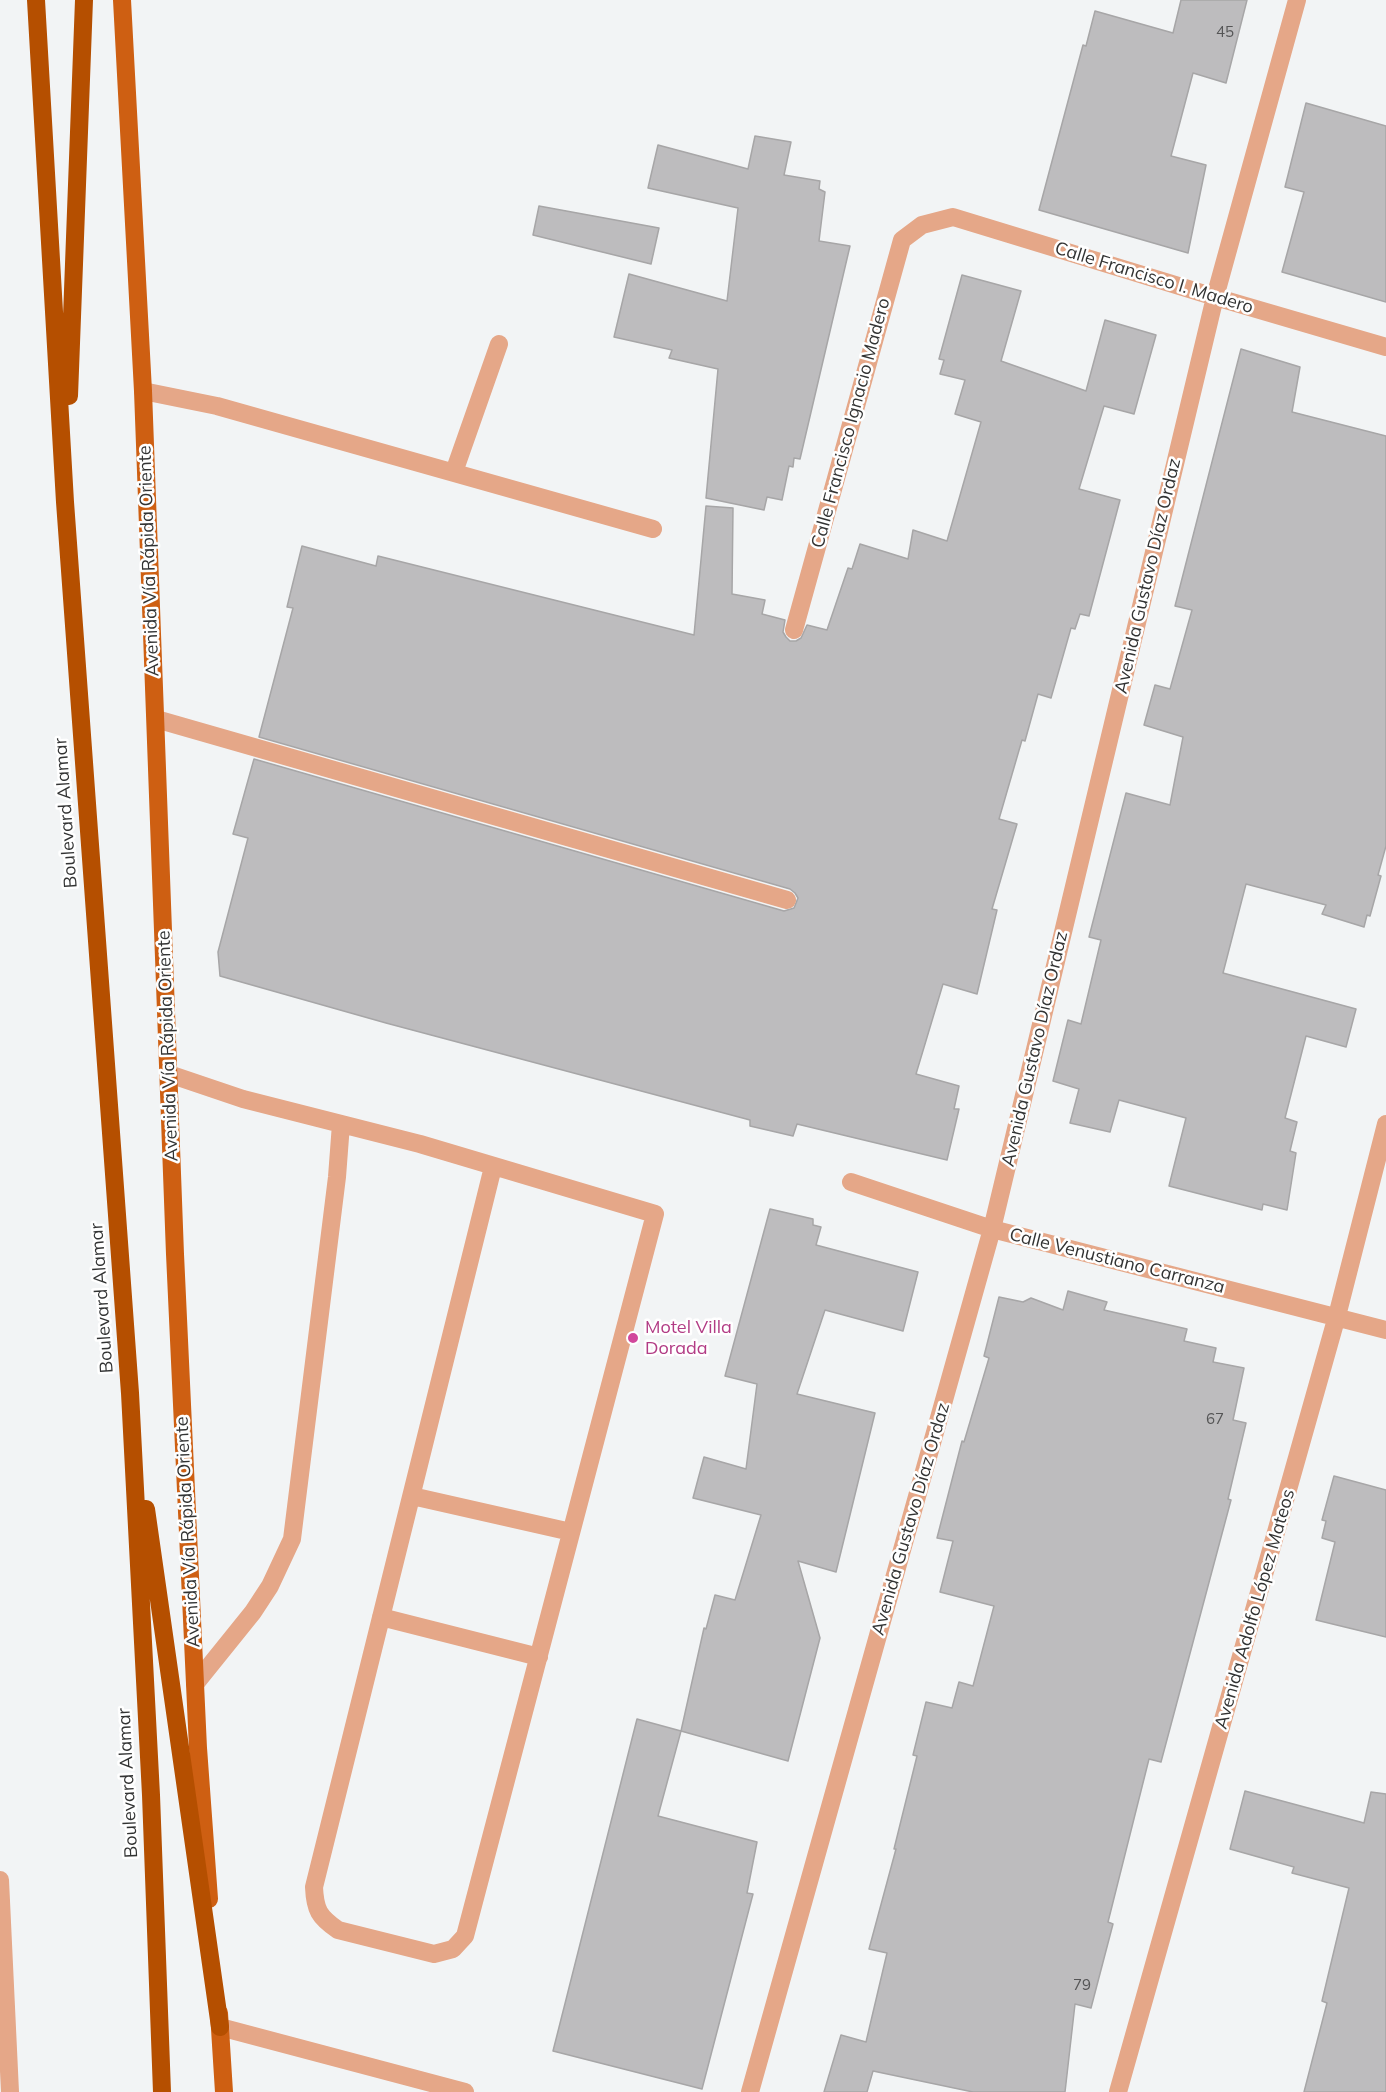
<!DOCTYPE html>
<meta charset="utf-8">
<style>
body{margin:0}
canvas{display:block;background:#f2f4f5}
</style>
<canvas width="1386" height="2092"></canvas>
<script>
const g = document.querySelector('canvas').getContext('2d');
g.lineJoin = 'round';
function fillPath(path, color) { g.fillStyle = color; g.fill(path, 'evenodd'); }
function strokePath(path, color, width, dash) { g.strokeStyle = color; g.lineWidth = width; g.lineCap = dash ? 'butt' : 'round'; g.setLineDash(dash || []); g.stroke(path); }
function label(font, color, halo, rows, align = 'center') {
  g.font = font + ' Mulish,sans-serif'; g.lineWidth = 5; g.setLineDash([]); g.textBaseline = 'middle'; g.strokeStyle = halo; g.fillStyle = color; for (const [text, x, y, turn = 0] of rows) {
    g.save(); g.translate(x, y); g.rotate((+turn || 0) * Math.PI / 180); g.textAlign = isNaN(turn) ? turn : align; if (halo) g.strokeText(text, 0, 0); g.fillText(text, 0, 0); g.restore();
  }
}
const building = new Path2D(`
 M 1181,0 L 1247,0 L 1226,83 L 1193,73 L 1171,156 L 1206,165 L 1188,253 L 1039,210 L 1083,45 L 1086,46 L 1095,11 L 1173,33 Z
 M 1306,103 L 1386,126 L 1386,302 L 1282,272 L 1304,192 L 1285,187 Z
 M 755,136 L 791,142 L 784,175 L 820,181 L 819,189 L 825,192 L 819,241 L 850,246 L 800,459 L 794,458 L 793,467 L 789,466 L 782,500 L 767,497 L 764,510 L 706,498 L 718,369 L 669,358 L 672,350 L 614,337 L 629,274 L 727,301 L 738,208 L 648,188 L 658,145 L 748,169 Z
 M 539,206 L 659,228 L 651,264 L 533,235 Z
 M 962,275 L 1021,291 L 1001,361 L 1086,391 L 1105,320 L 1156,335 L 1134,414 L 1104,406 L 1079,489 L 1120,500 L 1089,616 L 1080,614 L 1075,629 L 1071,628 L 1051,698 L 1038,694 L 1025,741 L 1022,740 L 999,819 L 1017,824 L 992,909 L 997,910 L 977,994 L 943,984 L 916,1074 L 959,1086 L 954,1109 L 959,1109 L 947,1160 L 797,1124 L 793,1136 L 750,1126 L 750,1120 L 386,1023 L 220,976 L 218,952 L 248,838 L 233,834 L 254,759 L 784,911 L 794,908 L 798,898 L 795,893 L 790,889 L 259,737 L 293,608 L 287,607 L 302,546 L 376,566 L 378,556 L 694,635 L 706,506 L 733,508 L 732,594 L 765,600 L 762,614 L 785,620 L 783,632 L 786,637 L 790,641 L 796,641 L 801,638 L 807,625 L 827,630 L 848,568 L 852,569 L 860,544 L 908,559 L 913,530 L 947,541 L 981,422 L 955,414 L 965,380 L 940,374 L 944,360 L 939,359 Z
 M 1241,349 L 1300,367 L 1292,412 L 1386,436 L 1386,846 L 1378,875 L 1381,876 L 1370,916 L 1367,915 L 1364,927 L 1322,914 L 1326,905 L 1246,884 L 1223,973 L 1356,1009 L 1346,1047 L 1306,1036 L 1285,1118 L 1297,1122 L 1290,1151 L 1296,1153 L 1287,1210 L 1263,1204 L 1262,1210 L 1169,1186 L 1186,1118 L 1119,1100 L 1110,1132 L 1070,1123 L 1079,1089 L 1053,1081 L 1068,1020 L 1081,1024 L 1101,940 L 1089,937 L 1126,793 L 1170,805 L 1183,737 L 1144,725 L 1155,685 L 1170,689 L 1192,610 L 1175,606 Z
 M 770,1209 L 813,1219 L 813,1225 L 821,1227 L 816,1245 L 918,1272 L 903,1331 L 825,1310 L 797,1394 L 875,1413 L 836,1572 L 798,1561 L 820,1638 L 788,1761 L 681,1731 L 704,1628 L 706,1629 L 715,1595 L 735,1600 L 761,1515 L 693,1498 L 704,1457 L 746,1469 L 757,1384 L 725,1376 Z
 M 1068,1291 L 1107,1302 L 1104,1310 L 1187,1329 L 1184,1341 L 1216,1348 L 1213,1362 L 1244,1368 L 1233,1420 L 1246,1423 L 1228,1499 L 1231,1500 L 1161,1762 L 1149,1759 L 1108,1922 L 1113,1924 L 1091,2008 L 1075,2004 L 1065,2092 L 973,2092 L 873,2071 L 867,2092 L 824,2092 L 841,2035 L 866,2042 L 887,1953 L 869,1949 L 896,1849 L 894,1849 L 917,1756 L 913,1755 L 926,1702 L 952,1708 L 959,1682 L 973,1686 L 994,1606 L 940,1592 L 953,1541 L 937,1538 L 962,1441 L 964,1442 L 989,1358 L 984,1356 L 999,1297 L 1023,1302 L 1031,1298 L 1063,1310 Z
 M 1334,1476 L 1386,1490 L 1386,1637 L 1316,1620 L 1335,1542 L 1322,1538 L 1326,1521 L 1322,1520 Z
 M 637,1719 L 681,1731 L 658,1816 L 757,1842 L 747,1893 L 753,1894 L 702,2089 L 553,2051 Z
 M 1245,1791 L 1364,1823 L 1371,1792 L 1386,1794 L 1386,2092 L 1304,2092 L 1327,2003 L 1322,2001 L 1349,1888 L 1292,1873 L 1294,1867 L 1230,1849 Z`);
fillPath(building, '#bdbcbe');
strokePath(building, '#a7a6a7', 1.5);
strokePath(new Path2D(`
 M 143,391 L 217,406 L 653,529
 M 454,472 L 499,344
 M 794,630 L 902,240 L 922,225 L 953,217 L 1215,297 L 1386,347
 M 156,719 L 787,900
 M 169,1074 L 243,1099 L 420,1144 L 655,1214 L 465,1936 L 453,1949 L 434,1954 L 338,1930 C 319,1917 315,1910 314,1887 L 493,1167
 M 851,1182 L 992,1229 L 1386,1330
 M 412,1496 L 571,1532
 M 381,1617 L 539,1657
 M 195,1684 L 253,1612 L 270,1586 L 292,1539 L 337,1177 L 341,1124
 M 0,1880 L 10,2092
 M 220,2027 L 465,2092
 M 750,2092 L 992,1229 L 1215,297 L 1297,0
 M 1118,2092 L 1337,1316 L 1386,1124`), '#e5a788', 18);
strokePath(new Path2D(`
 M 122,0 L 143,391 L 175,1254 L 198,1748 L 209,1899
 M 219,2013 L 224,2092`), '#ce5f12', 18);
strokePath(new Path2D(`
 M 36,0 L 65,502 L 130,1393 L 151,1795 L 162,2092
 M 69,396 L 84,0
 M 146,1509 L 220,2027`), '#b54f00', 18);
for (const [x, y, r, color] of [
 [633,1338,6,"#d1479c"]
]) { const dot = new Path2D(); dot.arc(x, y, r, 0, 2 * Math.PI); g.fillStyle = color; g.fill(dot); strokePath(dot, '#fff', 2); }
label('15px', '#555556', null, [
 ["45",1225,32],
 ["67",1215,1419],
 ["79",1082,1985]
]);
label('18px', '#323333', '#fff', [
 ["Calle Francisco I. Madero",1154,278,17],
 ["Calle Francisco Ignacio Madero",851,423,-75],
 ["Avenida Vía Rápida Oriente",149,561,-92],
 ["Avenida Gustavo Díaz Ordaz",1148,576,-77],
 ["Boulevard Alamar",66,813,-94],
 ["Avenida Vía Rápida Oriente",168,1046,-92],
 ["Avenida Gustavo Díaz Ordaz",1035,1049,-77],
 ["Calle Venustiano Carranza",1117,1261,14],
 ["Boulevard Alamar",102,1298,-94],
 ["Avenida Gustavo Díaz Ordaz",911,1519,-74],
 ["Avenida Vía Rápida Oriente",188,1532,-93],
 ["Avenida Adolfo López Mateos",1255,1609,-74],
 ["Boulevard Alamar",128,1783,-93]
]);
label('18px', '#b23c85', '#fff', [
 ["Motel Villa",645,1328],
 ["Dorada",645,1349]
], 'left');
</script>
